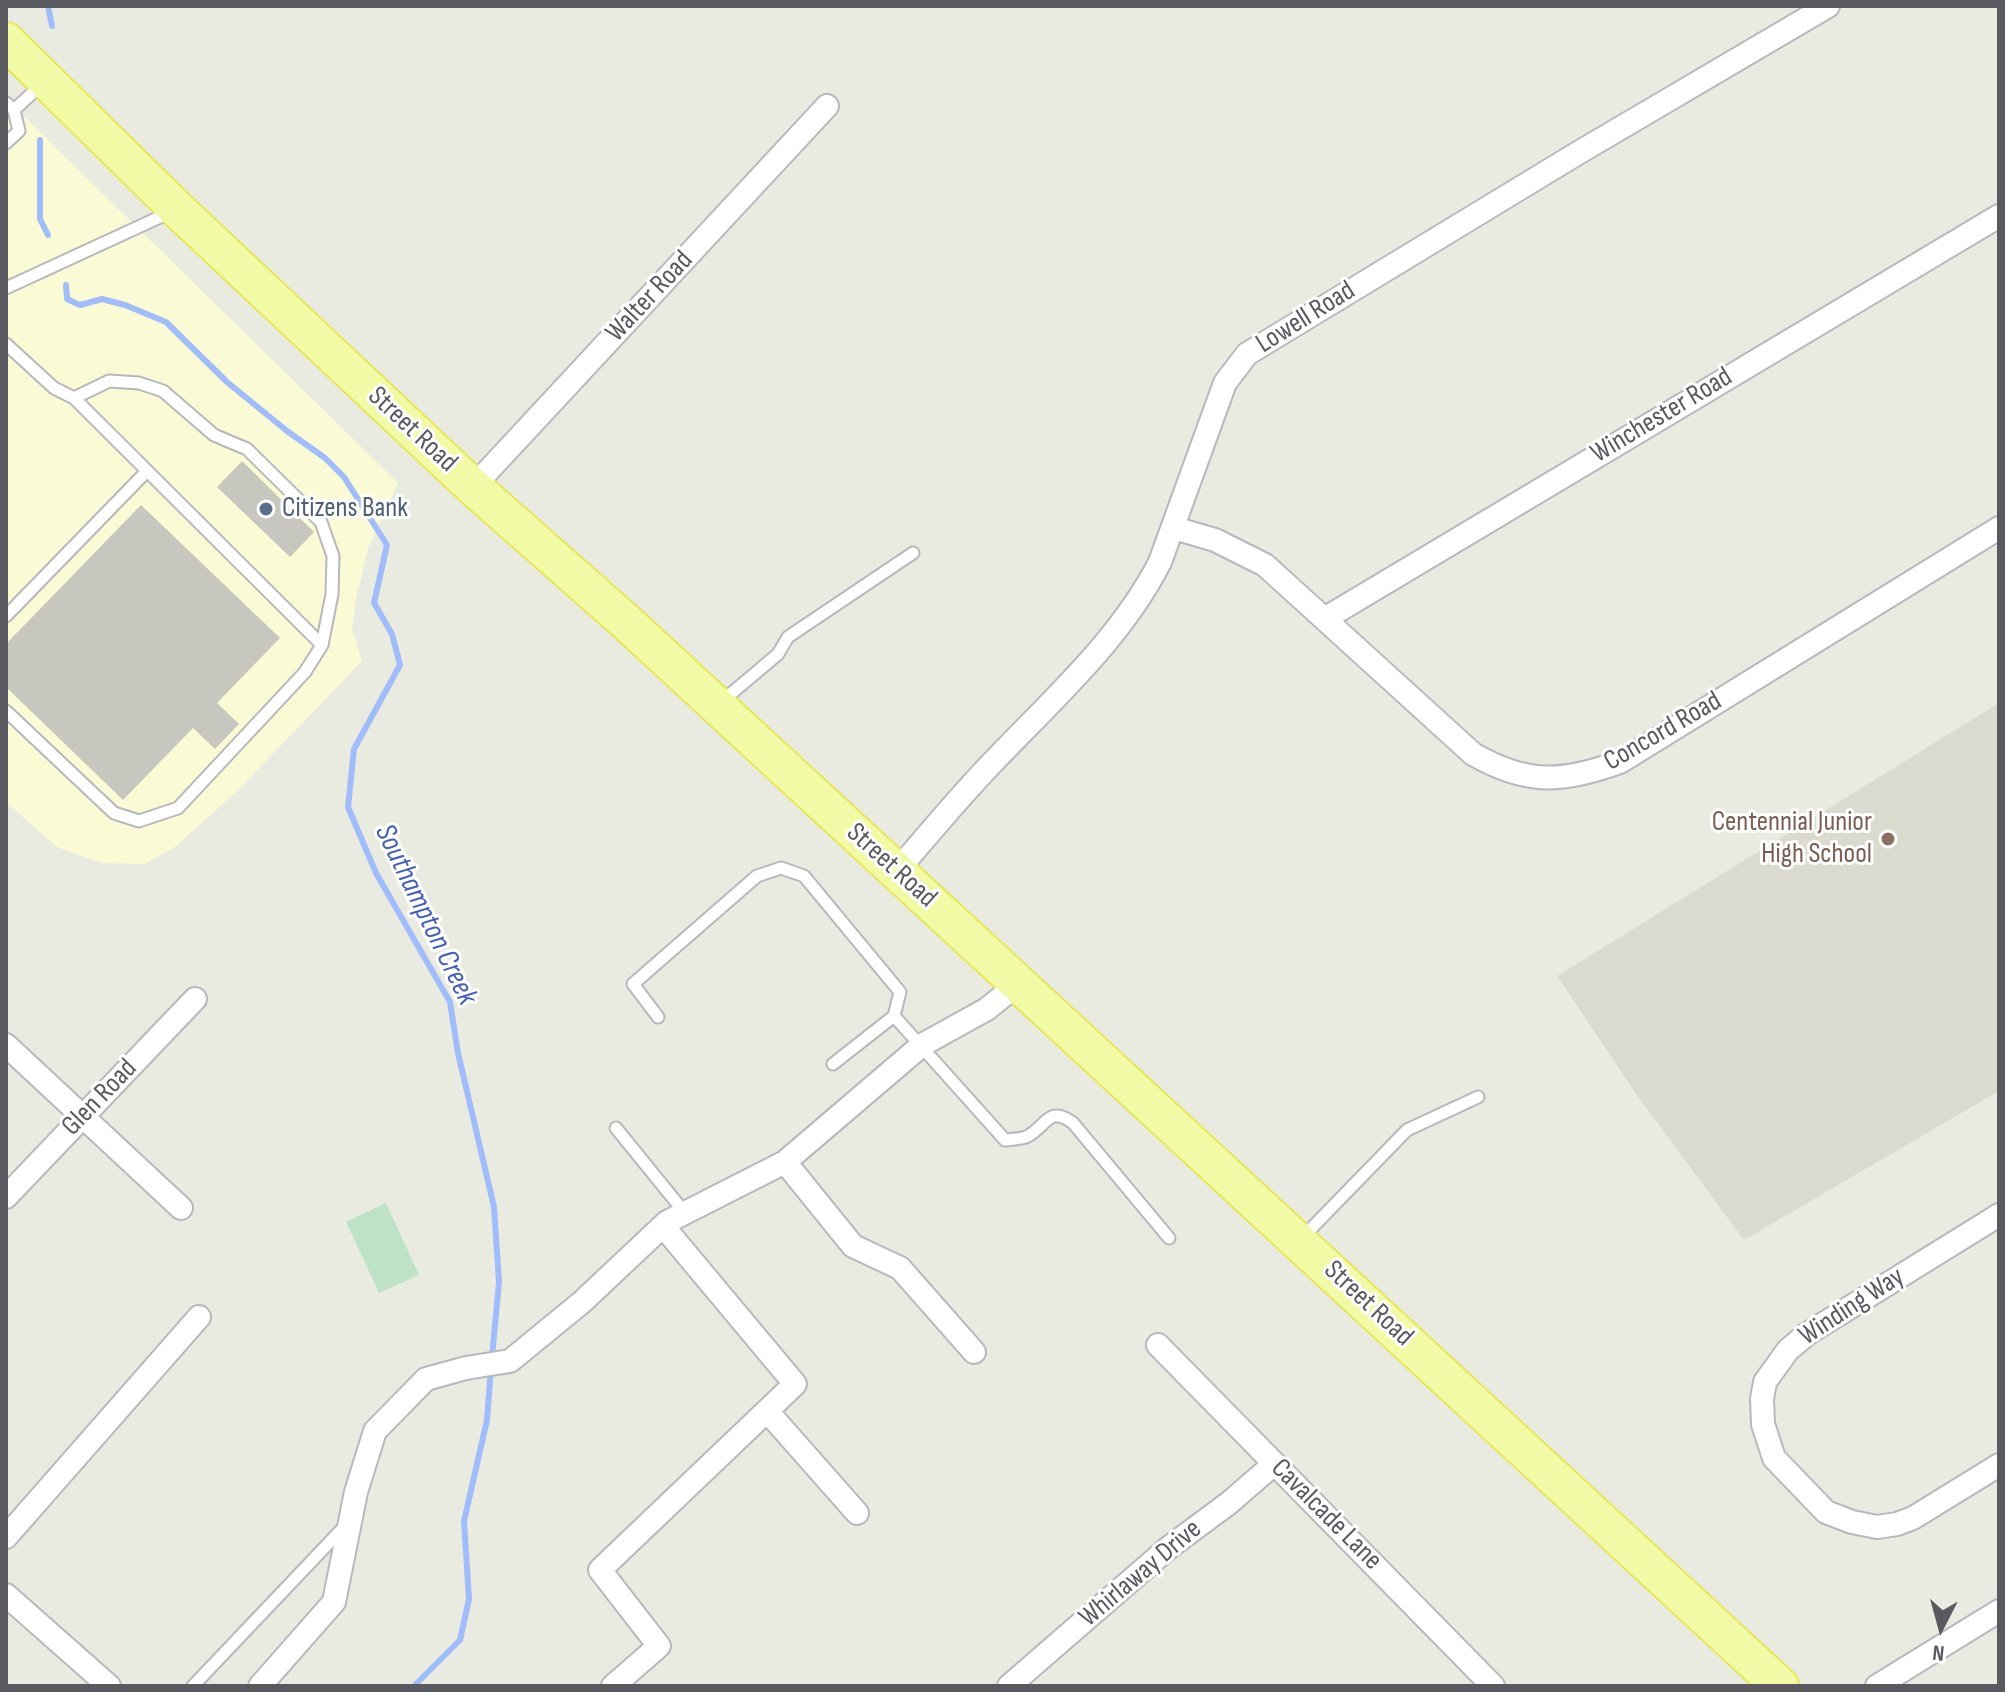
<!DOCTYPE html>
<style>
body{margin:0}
#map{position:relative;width:2005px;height:1692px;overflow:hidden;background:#eaebe0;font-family:"Sofia Sans Condensed",sans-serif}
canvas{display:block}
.frame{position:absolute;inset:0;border:8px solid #585a60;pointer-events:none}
.north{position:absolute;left:1901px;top:1588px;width:80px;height:80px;-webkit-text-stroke:6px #fff;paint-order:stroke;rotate:186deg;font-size:22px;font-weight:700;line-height:32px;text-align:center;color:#585a60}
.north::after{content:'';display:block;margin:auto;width:28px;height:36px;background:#585a60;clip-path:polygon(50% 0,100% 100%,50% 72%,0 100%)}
</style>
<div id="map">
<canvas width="2005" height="1692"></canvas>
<div class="frame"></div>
<div class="north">N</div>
</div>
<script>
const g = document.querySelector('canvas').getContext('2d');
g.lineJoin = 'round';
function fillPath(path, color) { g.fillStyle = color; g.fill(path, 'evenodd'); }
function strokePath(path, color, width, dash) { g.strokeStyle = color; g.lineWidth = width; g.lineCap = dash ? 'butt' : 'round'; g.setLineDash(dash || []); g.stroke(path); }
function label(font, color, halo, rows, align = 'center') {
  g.font = font + ' "Sofia Sans Condensed",sans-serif'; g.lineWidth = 6; g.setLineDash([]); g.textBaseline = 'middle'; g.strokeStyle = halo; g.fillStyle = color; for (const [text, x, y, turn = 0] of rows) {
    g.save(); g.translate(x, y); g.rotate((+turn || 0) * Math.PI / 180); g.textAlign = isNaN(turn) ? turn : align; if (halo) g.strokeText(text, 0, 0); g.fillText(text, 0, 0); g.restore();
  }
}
fillPath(new Path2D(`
 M 6,99 L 398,483 L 368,548 L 356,599 L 352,629 L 362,661 L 237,791 L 175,847 L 144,864 L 102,863 L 57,847 L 6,802 Z`), '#fafbd4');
fillPath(new Path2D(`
 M 1999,703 L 1999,1091 L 1744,1240 L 1639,1098 L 1557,976 Z`), '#dadbce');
fillPath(new Path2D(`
 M 386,1203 L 419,1275 L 379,1293 L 346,1222 Z`), '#bde2c6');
strokePath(new Path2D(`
 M 48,6 L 52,26
 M 40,140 L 40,219 L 48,235
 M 66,285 L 67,299 L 80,305 L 102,299 L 125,305 L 166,322 L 227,382 L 287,431 L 325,458 L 344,477 L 387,545 L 374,603 L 392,634 L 400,665 L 354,749 L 348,807 L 376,873 L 450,1002 L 458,1053 L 494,1207 L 499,1282 L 492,1357
 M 414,1686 L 460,1640 L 469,1599 L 464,1521 L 487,1420 L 491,1368`), '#a1bcfa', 6);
fillPath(new Path2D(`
 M 242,461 L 314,532 L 290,557 L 217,487 Z
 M 141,505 L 280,638 L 217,703 L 239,724 L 215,749 L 193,728 L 123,800 L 6,687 L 6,644 Z`), '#c8c7bf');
const lane = new Path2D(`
 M 6,103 L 14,110 L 43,83
 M 6,143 L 19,131 L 14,110
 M 6,288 L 173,211
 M 6,344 L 54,388 L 74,398 L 322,645 L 305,672 L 178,808 L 139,821 L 114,813 L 6,711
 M 74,398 L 109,381 L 139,383 L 163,391 L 214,435 L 247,449 L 321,522 L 333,556 L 332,594 L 322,645
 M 6,616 L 147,471
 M 720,703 L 778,654 L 788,637 L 913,553
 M 658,1017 L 633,984 L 757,876 L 781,868 L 804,876 L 900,992 L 894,1016 L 1005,1140 C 1011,1139 1021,1139 1026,1137 C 1046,1128 1048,1104 1073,1123 L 1169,1238
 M 833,1064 L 894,1016
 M 616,1128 L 685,1213
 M 1303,1237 L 1407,1130 L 1478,1097
 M 193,1686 L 344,1527`);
const street = new Path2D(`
 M 473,487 L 827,106
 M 1174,528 L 1215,540 L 1265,565 L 1473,754 C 1527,785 1562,783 1620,762 L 1999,528
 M 1326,618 L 1999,216
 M 896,872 C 928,835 959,797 993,762 C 1053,699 1120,640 1160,562 L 1225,383 L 1247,354 L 1578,153 L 1828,6
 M 6,1045 L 181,1208
 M 785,1162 L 853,1246 L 900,1268 L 974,1352
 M 6,1197 L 195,999
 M 1999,1215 L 1807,1334 L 1788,1350 L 1765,1382 L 1762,1399 L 1763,1424 L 1774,1458 L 1826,1512 L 1852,1522 L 1877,1527 L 1897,1524 L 1913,1518 L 1999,1465
 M 1158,1345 L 1493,1686
 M 767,1411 L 857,1513
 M 6,1537 L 199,1317
 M 6,1595 L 109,1686
 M 260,1686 L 334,1602 L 356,1492 L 375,1431 L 426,1379 L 466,1368 L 510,1361 L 582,1302 L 667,1222 L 785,1162 L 922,1045 L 987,1009 L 1019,983
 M 613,1686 L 659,1646 L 600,1570 L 795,1384 L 663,1226
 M 1009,1686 L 1167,1549 L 1229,1503 L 1274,1464
 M 1877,1686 L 1999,1611`);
const primary = new Path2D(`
 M 6,41 L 178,210 L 473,487 L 624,620 L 1780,1686`);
strokePath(lane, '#b7b8be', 15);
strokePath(street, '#b7b8be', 26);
strokePath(primary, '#e8e65b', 40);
strokePath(lane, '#fff', 11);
strokePath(street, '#fff', 22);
strokePath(primary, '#f1faa5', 36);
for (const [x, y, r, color] of [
 [266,509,8,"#5c6f8a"],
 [1888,839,8,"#8d6e63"]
]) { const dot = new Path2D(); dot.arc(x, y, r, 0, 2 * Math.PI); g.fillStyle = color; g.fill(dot); strokePath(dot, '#fff', 3); }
label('28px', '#585a60', '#fff', [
 ["Walter Road",650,297,-47],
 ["Lowell Road",1306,318,-32],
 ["Winchester Road",1662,416,-31],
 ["Street Road",412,430,43],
 ["Concord Road",1663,732,-30],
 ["Street Road",891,866,42],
 ["Glen Road",100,1098,-46],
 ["Street Road",1368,1304,43],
 ["Winding Way",1852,1307,-33],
 ["Cavalcade Lane",1326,1515,45],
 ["Whirlaway Drive",1141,1574,-40]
]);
label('28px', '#4e5e75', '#fff', [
 ["Citizens Bank",282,509]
], 'left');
label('28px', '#785e54', '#fff', [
 ["Centennial Junior",1872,823],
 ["High School",1872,855]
], 'right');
label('italic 30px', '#4660ba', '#fff', [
 ["Southampton Creek",425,915,64]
]);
</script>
